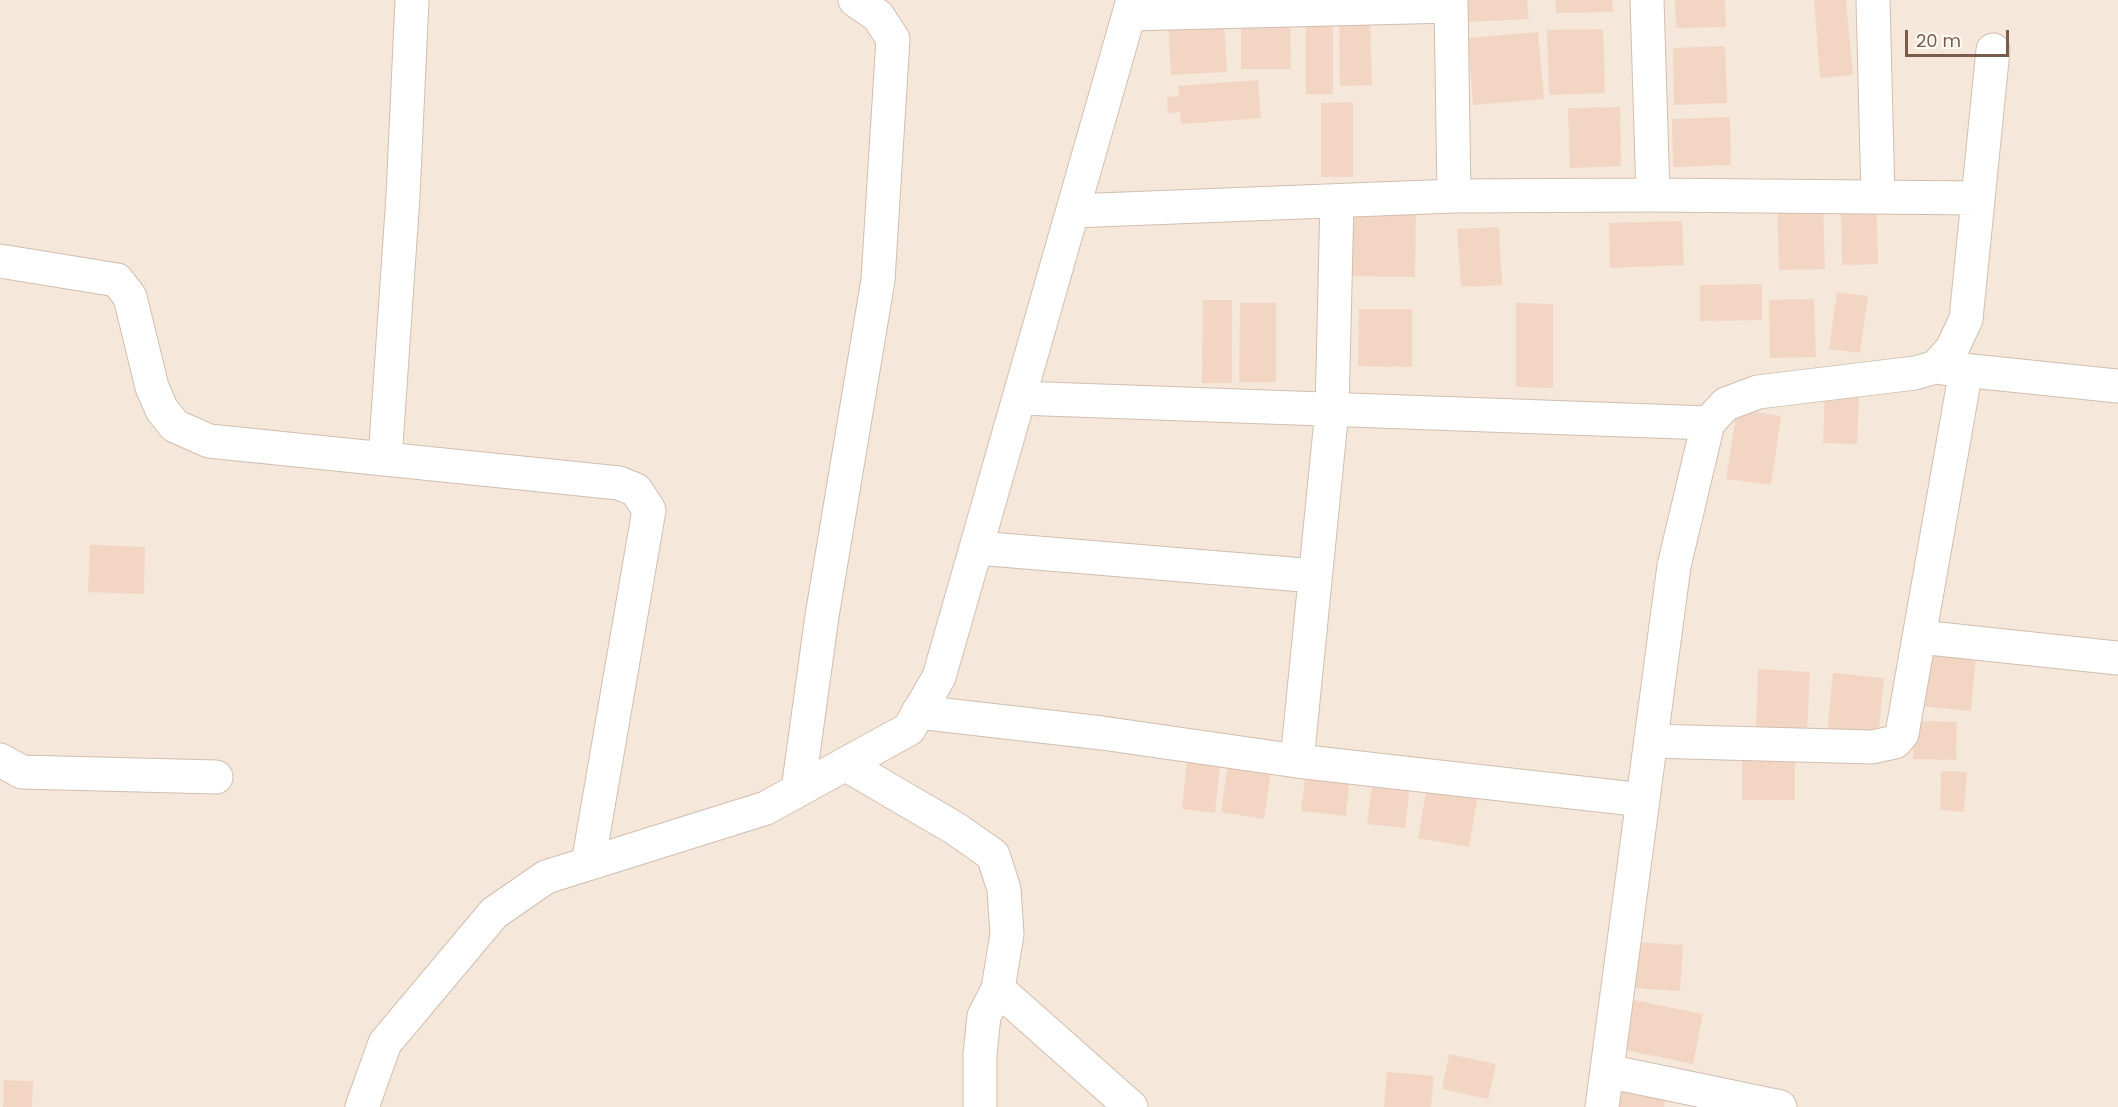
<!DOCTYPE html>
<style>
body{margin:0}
#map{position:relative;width:2118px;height:1107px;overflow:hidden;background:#fdf6ec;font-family:Poppins,sans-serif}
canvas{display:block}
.scale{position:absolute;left:1905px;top:30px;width:104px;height:27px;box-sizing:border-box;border:3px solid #7a5c4d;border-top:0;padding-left:8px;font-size:18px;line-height:21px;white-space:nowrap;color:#7a5c4d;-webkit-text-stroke:4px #fffaf3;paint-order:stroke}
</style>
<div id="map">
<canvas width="2118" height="1107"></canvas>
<div class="scale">20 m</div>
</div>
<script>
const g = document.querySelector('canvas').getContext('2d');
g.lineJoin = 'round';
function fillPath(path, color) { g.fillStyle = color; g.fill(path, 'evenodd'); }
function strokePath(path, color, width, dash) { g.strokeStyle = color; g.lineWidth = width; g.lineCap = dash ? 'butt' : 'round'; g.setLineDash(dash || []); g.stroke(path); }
fillPath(new Path2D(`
 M 0,0 L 2118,0 L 2118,1107 L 0,1107 Z`), '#f5e8da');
fillPath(new Path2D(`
 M 1466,0 L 1527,0 L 1529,19 L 1467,22 Z
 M 1555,0 L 1612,0 L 1613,12 L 1556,13 Z
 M 1675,0 L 1725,0 L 1726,27 L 1676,28 Z
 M 1814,0 L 1846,0 L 1853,75 L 1820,78 Z
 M 1370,16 L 1372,85 L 1340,86 L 1339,17 Z
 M 1224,19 L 1227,72 L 1171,75 L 1168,22 Z
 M 1290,19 L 1291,69 L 1241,69 L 1241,20 Z
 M 1306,19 L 1333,19 L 1333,94 L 1306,94 Z
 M 1603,29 L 1605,93 L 1549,95 L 1547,30 Z
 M 1538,32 L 1544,99 L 1473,105 L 1468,38 Z
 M 1725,46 L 1727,103 L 1674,105 L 1673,48 Z
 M 1258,80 L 1261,118 L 1181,124 L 1180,112 L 1168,113 L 1167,97 L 1179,96 L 1178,86 Z
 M 1353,102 L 1353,177 L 1321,177 L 1321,103 Z
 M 1620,107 L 1621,166 L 1570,168 L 1568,108 Z
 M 1730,117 L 1731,165 L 1673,167 L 1672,119 Z
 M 1823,198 L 1825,269 L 1779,270 L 1777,199 Z
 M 1876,201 L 1878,264 L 1842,265 L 1841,202 Z
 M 1346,203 L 1416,204 L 1415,277 L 1345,276 Z
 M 1682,221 L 1684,265 L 1610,268 L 1609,223 Z
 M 1499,227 L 1502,285 L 1461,287 L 1457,229 Z
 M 1762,284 L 1762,320 L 1700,321 L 1700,285 Z
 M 1837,292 L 1868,296 L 1860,353 L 1829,349 Z
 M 1814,299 L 1816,357 L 1770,358 L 1769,300 Z
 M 1203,300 L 1232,300 L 1232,383 L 1202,383 Z
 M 1240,303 L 1276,303 L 1276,382 L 1239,382 Z
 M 1516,303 L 1553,304 L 1553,388 L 1516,387 Z
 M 1359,309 L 1412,309 L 1412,367 L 1358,366 Z
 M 1825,393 L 1859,396 L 1857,444 L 1823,443 Z
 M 1737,409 L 1781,416 L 1771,485 L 1726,479 Z
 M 90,545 L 145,547 L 144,594 L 88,592 Z
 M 1925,649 L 1976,654 L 1971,711 L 1919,706 Z
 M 1758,669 L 1810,672 L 1807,731 L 1756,729 Z
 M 1833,673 L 1884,678 L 1878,739 L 1827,734 Z
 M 1913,721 L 1957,722 L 1956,760 L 1913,759 Z
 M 1188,752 L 1221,755 L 1215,813 L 1182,809 Z
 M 1229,757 L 1272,764 L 1264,819 L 1221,812 Z
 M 1742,761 L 1795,761 L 1795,800 L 1742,800 Z
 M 1306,769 L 1350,774 L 1346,816 L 1301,811 Z
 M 1941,771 L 1967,772 L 1964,812 L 1940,810 Z
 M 1373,779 L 1410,784 L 1405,828 L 1367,824 Z
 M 1428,780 L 1479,789 L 1469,847 L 1418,838 Z
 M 1634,942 L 1683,945 L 1680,991 L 1632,988 Z
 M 1624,998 L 1703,1014 L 1693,1064 L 1615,1048 Z
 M 1449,1054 L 1496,1064 L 1488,1099 L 1442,1089 Z
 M 1387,1072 L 1434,1076 L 1431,1107 L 1384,1107 Z
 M 4,1080 L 33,1081 L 32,1107 L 3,1107 Z
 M 1611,1082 L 1666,1092 L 1664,1107 L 1607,1107 Z`), '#f3d5c3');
const minor = new Path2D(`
 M 1451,0 L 1454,196
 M 1647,0 L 1653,195
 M 1873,0 L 1878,197
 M 1129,14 L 1451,6
 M 1073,211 L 1454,196 L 1653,195 L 1978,198
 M 0,261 L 117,280 L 130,297 L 152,387 L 162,410 L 175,426 L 209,441 L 619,483 L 636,490 L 649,510 L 588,864
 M 1943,368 L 2118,386
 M 1019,398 L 1708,423
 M 385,459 L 403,196 L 412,0
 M 977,548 L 1315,576
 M 1920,637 L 2118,658
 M 918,712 L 1102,733 L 1297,761 L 1643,800
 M 1651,741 L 1872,747 L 1895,742 L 1902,734 L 1966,370
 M 0,760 L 22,772 L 216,777
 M 1297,761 L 1332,410 L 1337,201
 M 845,764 L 956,829 L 993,855 L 1004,889 L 1007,934 L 998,989 L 984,1016 L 980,1054 L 980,1107
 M 798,790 L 822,616 L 878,280 L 893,39 L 878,16 L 855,0
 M 998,989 L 1131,1107
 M 1607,1071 L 1780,1107
 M 362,1107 L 385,1043 L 494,913 L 546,877 L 766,808 L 909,729 L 939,677 L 1133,0
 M 1602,1107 L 1674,566 L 1708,423 L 1726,404 L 1758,392 L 1915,373 L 1936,367 L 1952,349 L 1966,319 L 1993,50`);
strokePath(minor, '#d1beb0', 35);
strokePath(minor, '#fff', 33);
</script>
